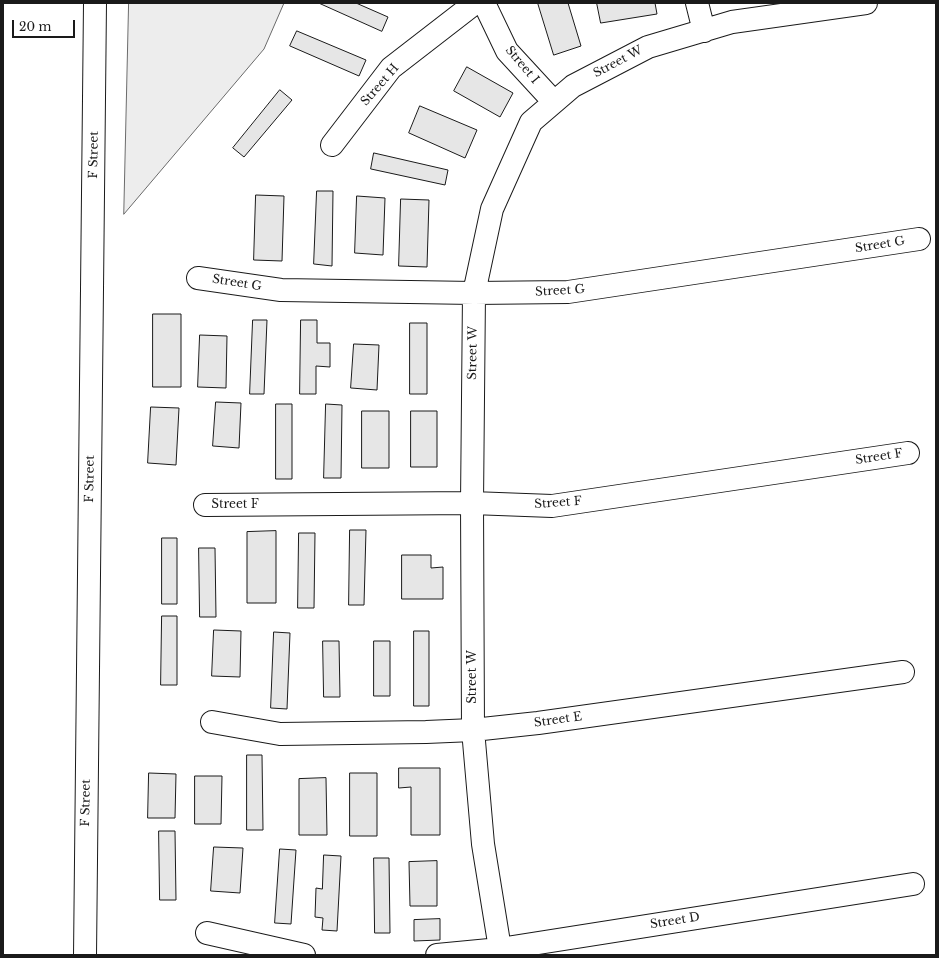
<!DOCTYPE html>
<style>
body{margin:0}
#map{position:relative;width:939px;height:958px;overflow:hidden;background:#fff;font-family:"Libre Baskerville",serif}
canvas{display:block}
.frame{position:absolute;inset:0;border:4px solid #1a1a1a;pointer-events:none}
.scale{position:absolute;left:12px;top:20px;width:63px;height:18px;box-sizing:border-box;border:2px solid #1a1a1a;border-top:0;padding-left:5px;font-size:12px;line-height:14px;white-space:nowrap;color:#1a1a1a;-webkit-text-stroke:3px #fff;paint-order:stroke}
</style>
<div id="map">
<canvas width="939" height="958"></canvas>
<div class="frame"></div>
<div class="scale">20 m</div>
</div>
<script>
const g = document.querySelector('canvas').getContext('2d');
g.lineJoin = 'round';
function fillPath(path, color) { g.fillStyle = color; g.fill(path, 'evenodd'); }
function strokePath(path, color, width, dash) { g.strokeStyle = color; g.lineWidth = width; g.lineCap = dash ? 'butt' : 'round'; g.setLineDash(dash || []); g.stroke(path); }
function label(font, color, halo, rows, align = 'center') {
  g.font = font + ' "Libre Baskerville",serif'; g.lineWidth = 3; g.setLineDash([]); g.textBaseline = 'middle'; g.strokeStyle = halo; g.fillStyle = color; for (const [text, x, y, turn = 0] of rows) {
    g.save(); g.translate(x, y); g.rotate((+turn || 0) * Math.PI / 180); g.textAlign = isNaN(turn) ? turn : align; if (halo) g.strokeText(text, 0, 0); g.fillText(text, 0, 0); g.restore();
  }
}
const built = new Path2D(`
 M 129,3 L 284,3 L 264,49 L 124,214 Z`);
fillPath(built, '#ededed');
strokePath(built, '#6a6a6a', 1);
const building = new Path2D(`
 M 319,3 L 356,3 L 388,17 L 382,31 Z
 M 538,3 L 568,3 L 581,46 L 554,55 Z
 M 597,3 L 655,3 L 657,14 L 601,23 Z
 M 297,31 L 366,60 L 359,76 L 290,46 Z
 M 467,67 L 513,93 L 500,117 L 454,91 Z
 M 280,90 L 292,100 L 244,157 L 233,148 Z
 M 420,106 L 477,130 L 465,158 L 409,133 Z
 M 374,153 L 448,170 L 445,185 L 371,169 Z
 M 317,191 L 333,191 L 332,266 L 314,264 Z
 M 256,195 L 284,196 L 282,261 L 254,260 Z
 M 357,196 L 385,198 L 383,255 L 355,253 Z
 M 401,199 L 429,200 L 427,267 L 399,266 Z
 M 153,314 L 181,314 L 181,387 L 153,387 Z
 M 253,320 L 267,320 L 264,394 L 250,394 Z
 M 301,320 L 317,320 L 317,343 L 330,343 L 330,367 L 316,366 L 316,394 L 300,394 Z
 M 410,323 L 427,323 L 427,394 L 410,394 Z
 M 200,335 L 227,336 L 226,388 L 198,387 Z
 M 354,344 L 379,345 L 377,390 L 351,388 Z
 M 216,402 L 241,403 L 239,448 L 213,446 Z
 M 276,404 L 292,404 L 292,479 L 276,479 Z
 M 326,404 L 342,405 L 341,478 L 324,478 Z
 M 151,407 L 179,408 L 176,465 L 148,463 Z
 M 362,411 L 389,411 L 389,468 L 362,468 Z
 M 411,411 L 437,411 L 437,467 L 411,467 Z
 M 350,530 L 366,530 L 364,605 L 349,605 Z
 M 276,531 L 276,603 L 247,603 L 247,532 Z
 M 299,533 L 315,533 L 314,608 L 298,608 Z
 M 162,538 L 177,538 L 177,604 L 162,604 Z
 M 199,548 L 215,548 L 216,617 L 200,617 Z
 M 402,555 L 431,555 L 431,568 L 443,567 L 443,599 L 402,599 Z
 M 162,616 L 177,616 L 177,685 L 161,685 Z
 M 214,630 L 241,631 L 240,677 L 212,676 Z
 M 414,631 L 429,631 L 429,706 L 414,706 Z
 M 274,632 L 290,633 L 287,709 L 271,708 Z
 M 323,641 L 339,641 L 340,697 L 324,697 Z
 M 374,641 L 390,641 L 390,696 L 374,696 Z
 M 247,755 L 262,755 L 263,830 L 247,830 Z
 M 399,768 L 440,768 L 440,835 L 411,835 L 411,787 L 399,788 Z
 M 149,773 L 176,774 L 175,818 L 148,818 Z
 M 350,773 L 377,773 L 377,836 L 350,836 Z
 M 195,776 L 222,776 L 221,824 L 195,824 Z
 M 326,778 L 327,835 L 299,835 L 299,779 Z
 M 159,831 L 175,831 L 176,900 L 160,900 Z
 M 214,847 L 243,848 L 240,893 L 211,891 Z
 M 280,849 L 296,850 L 291,924 L 275,923 Z
 M 324,855 L 341,856 L 337,931 L 322,930 L 323,918 L 315,917 L 316,888 L 322,889 Z
 M 374,858 L 389,858 L 390,933 L 375,933 Z
 M 437,861 L 437,906 L 410,906 L 409,862 Z
 M 440,919 L 440,940 L 414,941 L 414,920 Z`);
fillPath(building, '#e6e6e6');
strokePath(building, '#1a1a1a', 1);
const minor = new Path2D(`
 M 484,3 L 507,51 L 554,102
 M 697,3 L 704,31
 M 332,145 L 391,68 L 475,3
 M 198,278 L 281,290 L 474,293 L 568,292 L 919,239
 M 205,505 L 472,503 L 552,506 L 908,453
 M 212,722 L 280,734 L 426,732 L 473,730 L 538,723 L 903,672
 M 207,933 L 304,955
 M 85,955 L 95,3
 M 437,955 L 500,949 L 913,884
 M 501,955 L 483,844 L 473,730 L 472,503 L 474,293 L 492,209 L 531,122 L 573,86 L 648,47 L 732,22 L 866,3`);
strokePath(minor, '#1a1a1a', 24);
strokePath(minor, '#fff', 22);
label('12px', '#1a1a1a', '#fff', [
 ["Street W",618,62,-28],
 ["Street I",522,65,50],
 ["Street H",380,85,-49],
 ["F Street",94,155,-89],
 ["Street G",880,245,-9],
 ["Street G",237,283,9],
 ["Street G",560,291,-3],
 ["Street W",473,353,-89],
 ["Street F",879,457,-9],
 ["F Street",90,479,-89],
 ["Street F",558,503,-4],
 ["Street F",235,505],
 ["Street W",473,677,-90],
 ["Street E",558,720,-8],
 ["F Street",86,803,-89],
 ["Street D",675,921,-9]
]);
</script>
